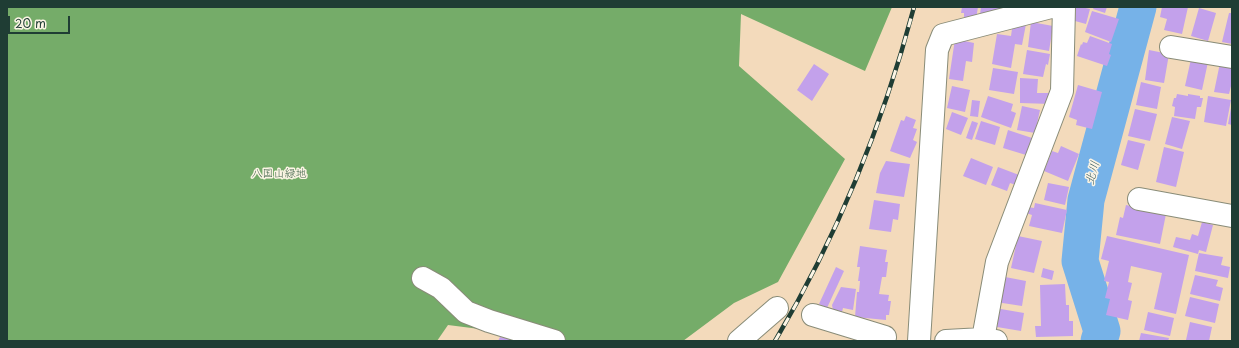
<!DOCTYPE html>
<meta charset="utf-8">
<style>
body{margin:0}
#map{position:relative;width:1239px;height:348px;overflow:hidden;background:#f3dabb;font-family:"Playpen Sans",sans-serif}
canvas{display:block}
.frame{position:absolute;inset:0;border:8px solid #1f3d34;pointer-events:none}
.scale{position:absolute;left:8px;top:16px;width:62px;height:18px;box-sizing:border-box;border:2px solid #1f3d34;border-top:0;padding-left:5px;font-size:12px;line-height:14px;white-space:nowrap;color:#1f3d34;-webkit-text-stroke:3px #fcf5e5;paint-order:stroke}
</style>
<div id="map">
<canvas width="1239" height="348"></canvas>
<div class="frame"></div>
<div class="scale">20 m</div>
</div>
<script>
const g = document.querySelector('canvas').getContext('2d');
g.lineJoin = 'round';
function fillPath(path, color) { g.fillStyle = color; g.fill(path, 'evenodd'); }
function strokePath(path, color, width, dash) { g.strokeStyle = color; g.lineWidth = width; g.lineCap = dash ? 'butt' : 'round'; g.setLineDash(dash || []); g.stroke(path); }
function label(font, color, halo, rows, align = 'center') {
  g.font = font + ' "Playpen Sans","Klee One",sans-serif'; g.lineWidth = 3; g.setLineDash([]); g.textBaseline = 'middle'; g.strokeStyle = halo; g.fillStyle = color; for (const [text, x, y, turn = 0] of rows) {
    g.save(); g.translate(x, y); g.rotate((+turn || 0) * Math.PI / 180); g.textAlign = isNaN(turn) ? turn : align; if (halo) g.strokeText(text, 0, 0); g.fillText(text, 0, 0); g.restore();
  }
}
fillPath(new Path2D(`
 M 7,7 L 892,7 L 865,71 L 741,14 L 739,66 L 845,159 L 778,282 L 734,303 L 683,341 L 574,341 L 448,325 L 437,341 L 7,341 Z`), '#75ac69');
strokePath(new Path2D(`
 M 1099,341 L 1102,331 L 1080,261 L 1086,200 L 1138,7`), '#76b2e8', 37);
fillPath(new Path2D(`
 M 962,7 L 978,7 L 976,19 L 964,17 L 964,13 L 961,13 Z
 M 981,7 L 1001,7 L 1001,12 L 980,14 Z
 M 1076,7 L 1081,7 L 1090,9 L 1086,24 L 1075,21 Z
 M 1094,7 L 1107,7 L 1105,13 L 1093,9 Z
 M 1162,7 L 1188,7 L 1182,34 L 1164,30 L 1167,19 L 1160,17 Z
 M 1199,8 L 1216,13 L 1208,41 L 1191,36 Z
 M 1092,11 L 1119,19 L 1111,42 L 1085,32 Z
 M 1229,13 L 1232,13 L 1232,44 L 1222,42 Z
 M 1031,22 L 1053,26 L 1049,51 L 1028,47 Z
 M 1026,24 L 1022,45 L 1015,44 L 1011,68 L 992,64 L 997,34 L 1011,36 L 1012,29 Z
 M 1090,36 L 1112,44 L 1109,54 L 1111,55 L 1107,66 L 1077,56 L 1081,44 L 1082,45 L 1083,42 L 1087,43 Z
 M 955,39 L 974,43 L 972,62 L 966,61 L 963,81 L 949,79 Z
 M 1027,50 L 1050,54 L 1048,65 L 1046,64 L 1043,77 L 1023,74 Z
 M 1149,50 L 1169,54 L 1164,83 L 1145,80 Z
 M 1191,59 L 1208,62 L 1202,90 L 1185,86 Z
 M 1220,63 L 1232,66 L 1232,82 L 1229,94 L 1214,92 Z
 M 814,64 L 829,74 L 812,101 L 797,90 Z
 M 993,68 L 1018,72 L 1014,94 L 989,90 Z
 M 1020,78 L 1038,79 L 1037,93 L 1051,93 L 1051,104 L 1020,103 Z
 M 1141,82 L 1161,87 L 1157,109 L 1136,105 Z
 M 1078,85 L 1102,92 L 1092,129 L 1076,125 L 1077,120 L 1069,117 Z
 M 952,86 L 970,90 L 965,112 L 947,108 Z
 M 1177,94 L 1188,96 L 1188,94 L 1200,96 L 1200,98 L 1203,98 L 1201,107 L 1197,107 L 1195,119 L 1174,116 L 1175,107 L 1172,106 L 1174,98 L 1176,98 Z
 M 988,96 L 1013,104 L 1011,111 L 1016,113 L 1011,128 L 981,117 Z
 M 1208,96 L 1231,100 L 1226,126 L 1204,122 Z
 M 972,100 L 980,101 L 978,117 L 970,116 Z
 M 1022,106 L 1040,110 L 1035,133 L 1017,130 Z
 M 1231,108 L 1232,108 L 1232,125 L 1228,124 Z
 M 1135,109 L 1157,114 L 1150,141 L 1128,136 Z
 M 952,112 L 968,118 L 961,135 L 946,129 Z
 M 906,116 L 916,120 L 913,128 L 917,129 L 913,140 L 917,142 L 910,158 L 890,151 L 901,120 L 904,121 Z
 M 1172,117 L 1190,121 L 1182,149 L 1165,144 Z
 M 972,121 L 978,123 L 972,140 L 966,138 Z
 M 981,121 L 1000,127 L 995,145 L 975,139 Z
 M 1008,130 L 1032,138 L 1026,155 L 1003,148 Z
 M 1128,140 L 1145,144 L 1138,170 L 1121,165 Z
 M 1061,146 L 1079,154 L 1068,181 L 1044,171 L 1052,151 L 1058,153 Z
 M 1164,147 L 1184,152 L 1176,187 L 1156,182 Z
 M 971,158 L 993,167 L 986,185 L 963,176 Z
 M 886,161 L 910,164 L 904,197 L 876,193 L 880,173 Z
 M 998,167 L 1019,175 L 1016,185 L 1010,183 L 1007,191 L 991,185 Z
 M 1048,183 L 1069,187 L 1065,205 L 1044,200 Z
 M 874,200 L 900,204 L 898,220 L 893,219 L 891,232 L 869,229 Z
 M 1035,203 L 1067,210 L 1062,233 L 1029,226 L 1032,215 L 1026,213 L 1028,207 L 1034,208 Z
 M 1126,205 L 1166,214 L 1160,244 L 1116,235 L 1120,217 L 1123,218 Z
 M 1202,222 L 1213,225 L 1206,252 L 1199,250 L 1198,254 L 1173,247 L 1176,237 L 1190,240 L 1192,234 L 1198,236 Z
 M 1018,236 L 1042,241 L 1034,273 L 1011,268 Z
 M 1107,236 L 1189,255 L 1176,314 L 1154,309 L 1162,273 L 1131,266 L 1128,282 L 1132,283 L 1128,300 L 1132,301 L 1128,320 L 1106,315 L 1110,299 L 1105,298 L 1109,282 L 1104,281 L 1109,261 L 1101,259 Z
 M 860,246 L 887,250 L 885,262 L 888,262 L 886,277 L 882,277 L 879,294 L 889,295 L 888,301 L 891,301 L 889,315 L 886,315 L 886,320 L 855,317 L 857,292 L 859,292 L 860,281 L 858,281 L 860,267 L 857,267 Z
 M 1199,253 L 1223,257 L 1221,265 L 1230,267 L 1228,278 L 1195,271 Z
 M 836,267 L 844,271 L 827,308 L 819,304 Z
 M 1043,268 L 1054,271 L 1052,280 L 1041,277 Z
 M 1195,275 L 1218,280 L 1216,286 L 1223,288 L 1220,301 L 1190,294 Z
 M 1000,276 L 1026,281 L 1022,306 L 996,302 Z
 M 1065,284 L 1066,305 L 1069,305 L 1069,321 L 1073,321 L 1073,336 L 1036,337 L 1035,326 L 1041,326 L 1040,285 Z
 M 841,287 L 856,289 L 853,310 L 843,308 L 842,312 L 833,310 L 832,305 Z
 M 1190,297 L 1219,304 L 1215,323 L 1185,316 Z
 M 995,308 L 1024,313 L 1021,331 L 997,327 L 998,322 L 992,321 Z
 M 1148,312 L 1174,318 L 1170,336 L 1144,330 Z
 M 1190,322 L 1212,327 L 1209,341 L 1186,340 Z
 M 1141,333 L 1169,338 L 1168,341 L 1139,341 Z
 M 500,337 L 515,340 L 515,341 L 498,341 Z`), '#c3a1eb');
const minor = new Path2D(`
 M 1171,47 L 1232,57
 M 1139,199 L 1232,216
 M 423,278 L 441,288 L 466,312 L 489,321 L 554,341
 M 813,315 L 885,337 L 884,341
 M 983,339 L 997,262 L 1062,91 L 1064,7
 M 739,341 L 777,308
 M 919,341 L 937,50 L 943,35 L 1051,7
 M 946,341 L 983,339 L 996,341`);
strokePath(minor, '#898c78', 24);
strokePath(minor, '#fff', 22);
const rail = new Path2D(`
 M 775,341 C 837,237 883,124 914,7`);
strokePath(rail, '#1f3d34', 4.5);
strokePath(rail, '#fcf5e5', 3, [9]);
label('11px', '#3c6045', '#fcf5e5', [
 ["八国山緑地",279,174]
]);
label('italic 12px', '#355a61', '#fcf5e5', [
 ["北川",1093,173,-75]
]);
</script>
